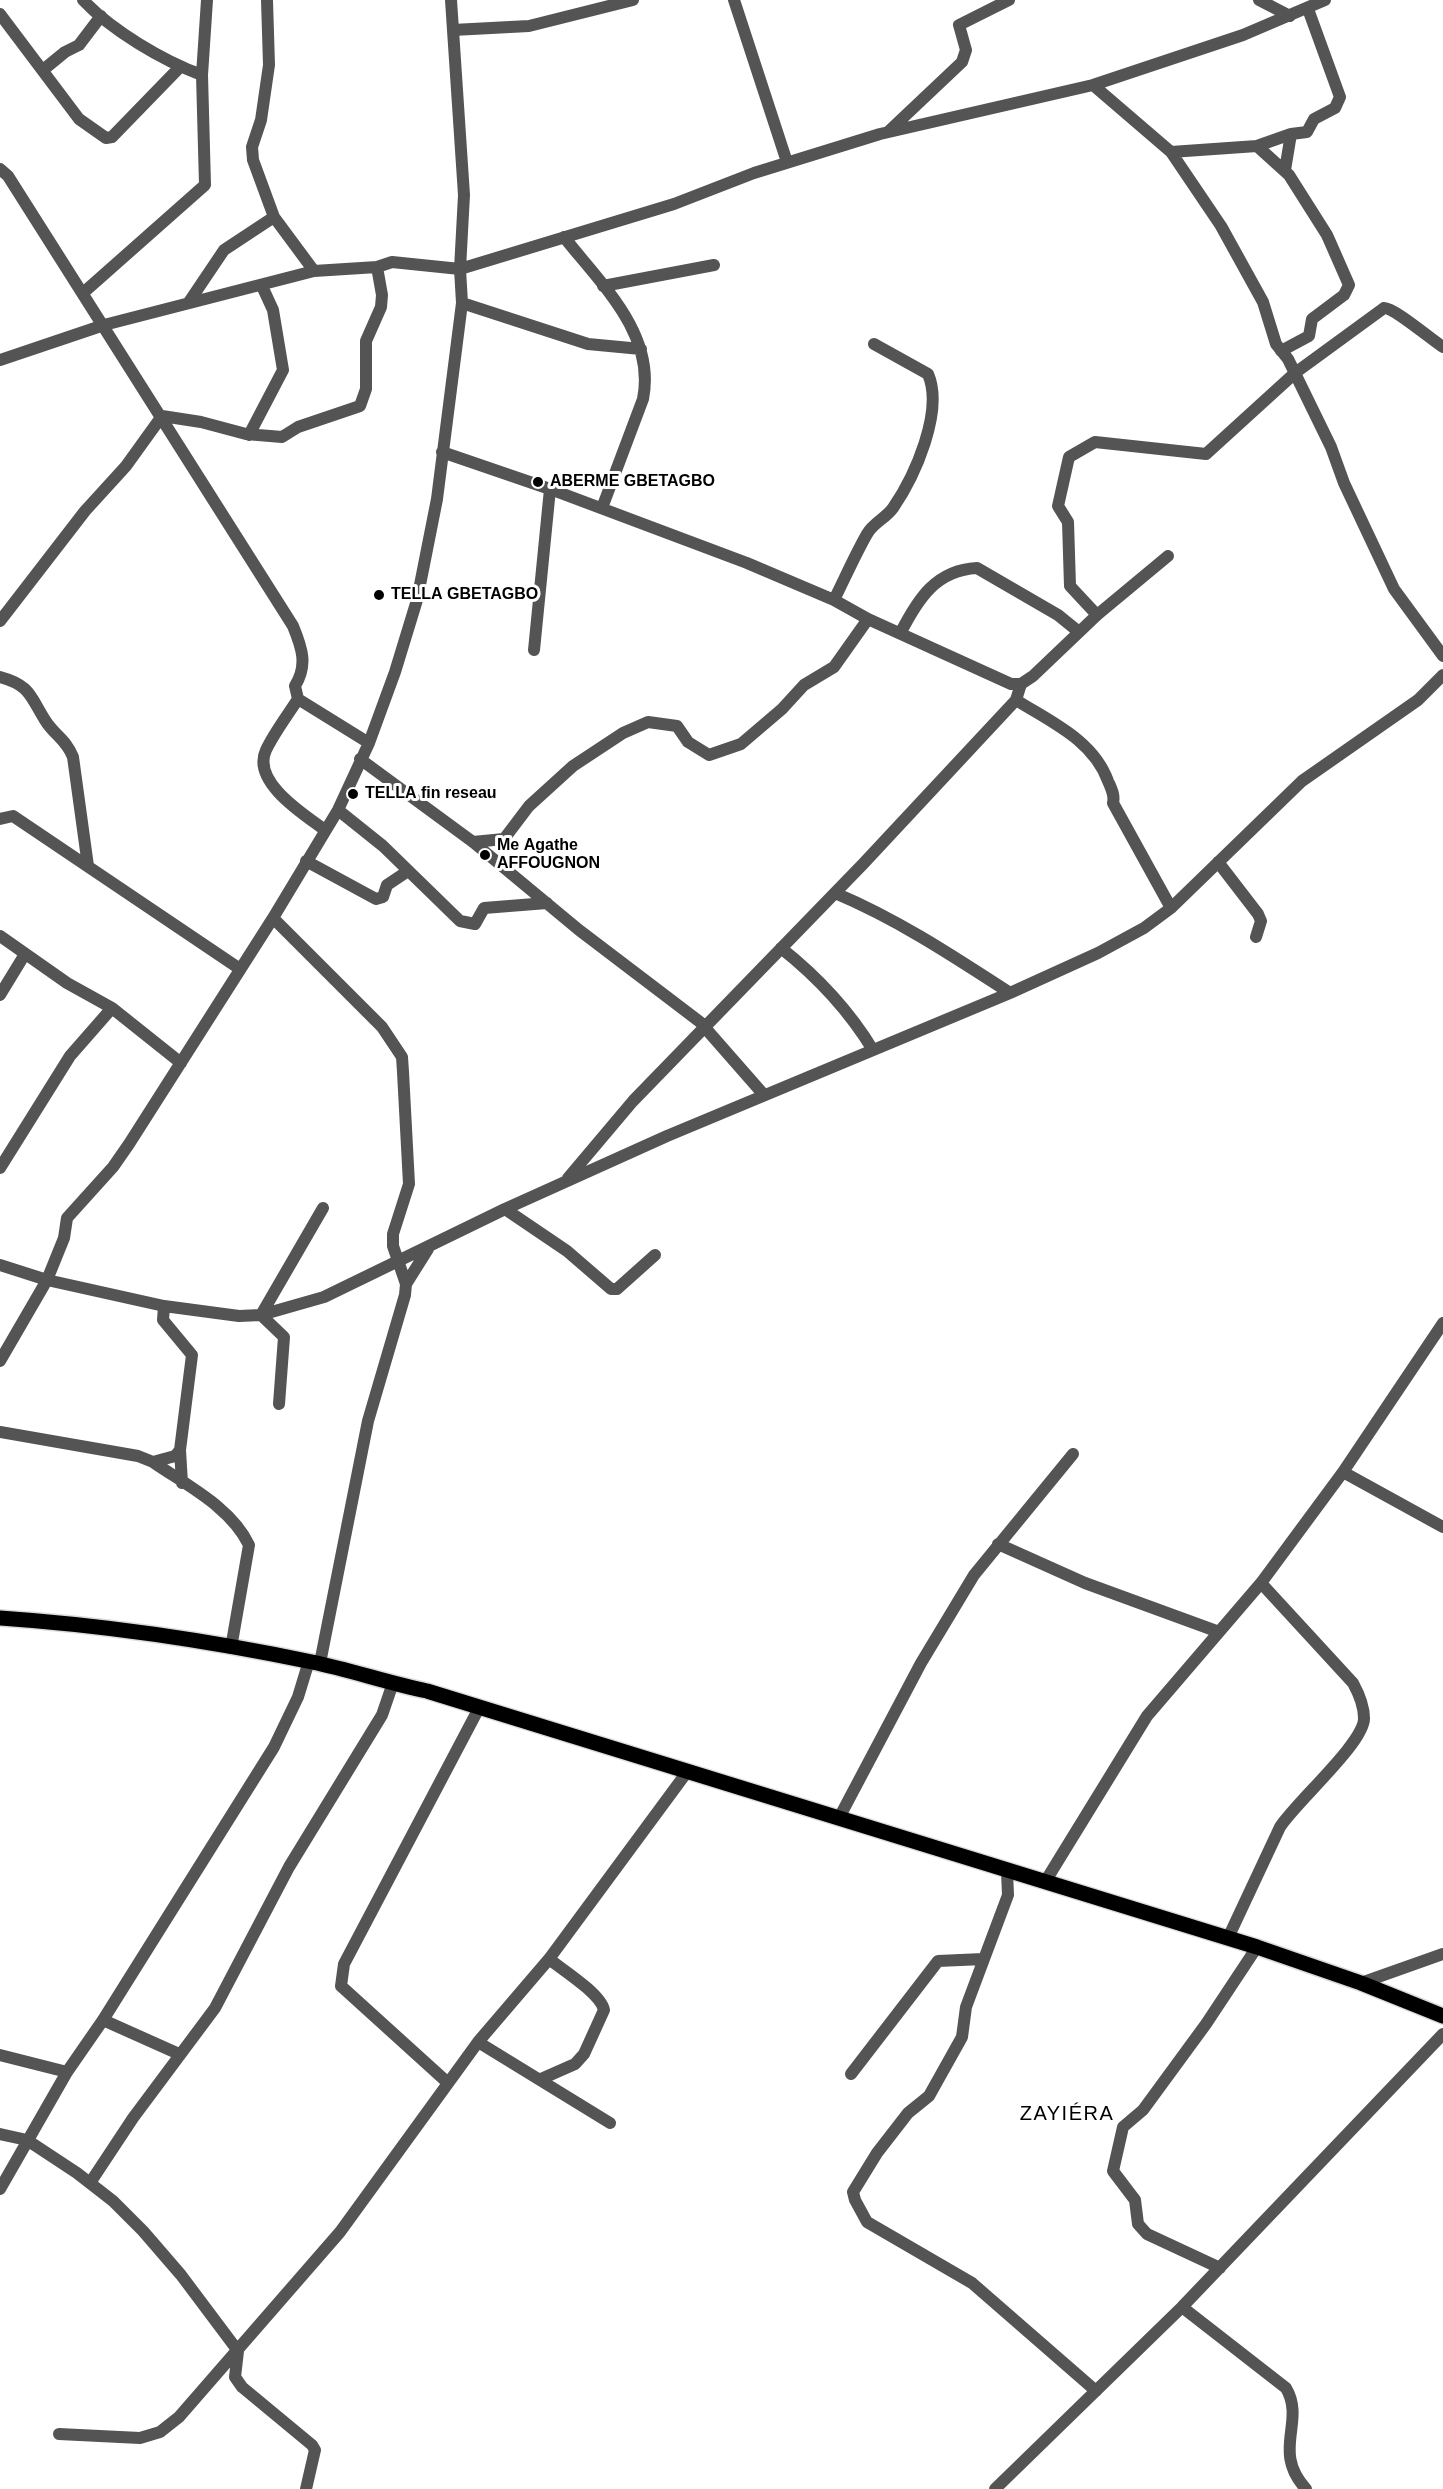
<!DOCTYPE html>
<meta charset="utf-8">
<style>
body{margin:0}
canvas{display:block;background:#fff}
</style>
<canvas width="1443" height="2489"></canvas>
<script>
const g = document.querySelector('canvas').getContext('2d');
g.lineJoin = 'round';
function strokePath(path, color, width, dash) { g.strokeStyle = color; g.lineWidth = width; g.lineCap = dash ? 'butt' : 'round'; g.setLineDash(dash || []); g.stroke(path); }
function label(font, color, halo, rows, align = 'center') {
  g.font = font + ' Arial,sans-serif'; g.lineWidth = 6; g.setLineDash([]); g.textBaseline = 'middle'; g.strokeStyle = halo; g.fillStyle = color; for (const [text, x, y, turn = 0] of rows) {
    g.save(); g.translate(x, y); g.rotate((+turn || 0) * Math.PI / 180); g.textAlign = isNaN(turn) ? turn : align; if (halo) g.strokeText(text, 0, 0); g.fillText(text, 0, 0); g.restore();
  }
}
const major = new Path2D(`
 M 0,1618 C 103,1625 211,1641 312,1662 C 351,1670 388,1683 427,1691 L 1257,1947 L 1361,1983 L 1443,2016`);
strokePath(major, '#dbdbdb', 18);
strokePath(new Path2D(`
 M 83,0 C 111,30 163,61 202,75
 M 267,0 L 269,65 L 261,120 L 252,147 L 253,160 L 274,217 L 314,271
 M 734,0 L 787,162
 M 1259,0 L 1290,16
 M 0,14 L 79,119 L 106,138 L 112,137 L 180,67
 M 453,30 L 529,26 L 633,0
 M 43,70 L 65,52 L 79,45 L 101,16
 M 1093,85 L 1171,152 L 1221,226 L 1263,302 L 1276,344 L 1288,359 L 1331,447 L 1344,483 L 1394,589 L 1443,656
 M 889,131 L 962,62 L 966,50 L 959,25 L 1009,0
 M 1291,134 L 1307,132 L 1314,119 L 1335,108 L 1340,97 L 1308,9
 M 1257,146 L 1289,175 L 1327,235 L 1349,285 L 1344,295 L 1312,319 L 1309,336 L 1281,351
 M 1171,152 L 1257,146 L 1291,134 L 1285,170
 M 0,169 L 8,176 L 293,626 C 302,648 308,665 295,686 L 298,699 L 369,743
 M 564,237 C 601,284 656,334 643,399 L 602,508
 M 603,286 L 714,265
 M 83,293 L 205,185 L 202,75 L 207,0
 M 189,302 L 224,250 L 274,217
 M 462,303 L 588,344 L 641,349
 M 0,360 L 104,325 L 314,271 L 377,267 L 392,262 L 460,269 L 674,204 L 754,173 L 880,134 L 1093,85 L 1243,35 L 1325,0
 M 249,435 L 283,370 L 273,310 L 262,286
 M 442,452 L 550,489 L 747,563 L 834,600 L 868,619 L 1011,684 L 1021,684 L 1033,676 L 1097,615 L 1168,556
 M 834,600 C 845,578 855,555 867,534 C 873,523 886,518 893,508 C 915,476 944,411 928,374 L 874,344
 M 1097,615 L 1070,586 L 1068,522 L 1058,506 L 1069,457 L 1095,442 L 1206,454 L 1295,373 L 1384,308 C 1393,307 1432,340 1443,347
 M 0,621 L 85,511 L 126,466 L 162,416 L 201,422 L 246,434 L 282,437 L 298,427 L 360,406 L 366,389 L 366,341 L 381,307 L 382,295 L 377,267
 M 901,632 C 918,599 936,570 977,568 L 1058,615 L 1079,632
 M 534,650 L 550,489
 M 0,677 C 30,685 30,696 45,720 C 54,735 66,739 73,757 L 88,866
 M 298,699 C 287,716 274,733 266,750 C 251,782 305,815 325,830
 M 1016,700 C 1051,722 1093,740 1108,781 C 1111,788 1115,795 1113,803 L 1171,908
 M 360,759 L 473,842 L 579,930 L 700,1022 L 764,1095
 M 338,810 L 383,846 L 460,921 L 475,924 L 484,908 L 547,903
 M 0,819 L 13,816 L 240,969
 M 473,842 L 504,839 L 529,806 L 573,766 L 623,733 L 648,722 L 677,726 L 688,742 L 709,755 L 741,744 L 782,709 L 804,685 L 834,667 L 868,619
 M 306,861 L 376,899 L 383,897 L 387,885 L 408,871
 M 1218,862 L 1258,914 L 1261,921 L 1256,937
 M 835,893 C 897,919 953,956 1010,993
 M 273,918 L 382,1027 L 402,1057 L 403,1072 L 409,1184 L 393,1234 L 393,1246 L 406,1284 L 405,1295 L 368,1421 L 320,1663
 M 0,936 L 67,983 L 112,1008 L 181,1063
 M 781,948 C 819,978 848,1009 873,1050
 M 0,995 L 25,954
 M 0,1168 L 70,1056 L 112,1008
 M 568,1178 L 633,1101 L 863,864 L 1016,700 L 1021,684
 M 505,1209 L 567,1251 L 611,1289 L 617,1289 L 655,1255
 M 0,1265 L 47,1280 L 164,1306 L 239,1316 L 261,1315 L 324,1297 L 505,1209 L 667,1136 L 1010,993 L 1098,953 L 1144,928 L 1171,908 L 1302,781 L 1418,700 L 1443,675
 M 406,1284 L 428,1249
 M 164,1306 L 163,1320 L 192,1355 L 180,1450 L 182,1483
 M 0,1361 L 47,1280 L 64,1238 L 67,1218 L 113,1167 L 129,1144 L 273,918 L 338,810 L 369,743 L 395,672 L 417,600 L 437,499 L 462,303 L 460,269 L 464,195 L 451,0
 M 279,1404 L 284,1337 L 261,1315 L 323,1208
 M 0,1432 L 138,1456 L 153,1462 C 186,1485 231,1507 249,1545 L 231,1648
 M 153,1462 L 175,1456 L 180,1450
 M 1343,1472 L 1443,1527
 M 998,1544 L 1085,1583 L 1219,1632
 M 839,1818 L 921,1663 L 974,1575 L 1073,1454
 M 1007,1872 L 1008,1895 L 966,2007 L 962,2037 L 929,2096 L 908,2113 L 877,2153 L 853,2192 L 855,2200 L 867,2222 L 972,2283 L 1096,2391
 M 1045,1882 L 1147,1716 L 1261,1583 L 1343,1472 L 1443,1323
 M 1228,1938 L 1280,1827 C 1296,1802 1365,1742 1364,1718 C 1364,1705 1359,1694 1353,1683 L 1261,1583
 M 1361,1983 L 1443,1954
 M 103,2020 L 179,2054
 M 478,2042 L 610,2123
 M 0,2055 L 67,2072
 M 851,2074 L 938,1961 L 983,1959
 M 541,2079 L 575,2064 L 584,2054 L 604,2010 C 601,1994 563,1970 549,1959
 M 448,2083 L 341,1986 L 344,1964 L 479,1708
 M 0,2134 L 27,2140 L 77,2173 L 113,2201 L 143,2231 L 181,2275 L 238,2351 L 235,2377 L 242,2387 L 312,2445 L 315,2450 L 306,2489
 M 90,2183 L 133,2118 L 215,2008 L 289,1867 L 382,1715 L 393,1683
 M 0,2189 L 67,2072 L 103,2020 L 274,1747 L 298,1697 L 309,1661
 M 1220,2268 L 1147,2234 L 1138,2224 L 1135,2200 L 1113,2171 L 1123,2127 L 1143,2110 L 1206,2024 L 1257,1947
 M 1182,2307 L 1286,2388 C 1306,2422 1271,2451 1306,2489
 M 59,2434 L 140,2438 L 160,2432 L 179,2417 L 340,2232 L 478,2042 L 549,1959 L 687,1772
 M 995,2489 L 1182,2307 L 1443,2034`), '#545454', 12);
strokePath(major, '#000', 15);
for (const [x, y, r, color] of [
 [538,482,6,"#000"],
 [379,595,6,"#000"],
 [353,794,6,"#000"],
 [485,855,6,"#000"]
]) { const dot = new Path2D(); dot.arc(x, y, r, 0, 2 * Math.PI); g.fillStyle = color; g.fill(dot); strokePath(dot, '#fff', 2); }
label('bold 16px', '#000', '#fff', [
 ["ABERME GBETAGBO",550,482],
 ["TELLA GBETAGBO",391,595],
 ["TELLA fin reseau",365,794],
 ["Me Agathe",497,846],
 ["AFFOUGNON",497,864]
], 'left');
g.letterSpacing = '1.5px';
label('20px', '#000', '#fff', [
 ["ZAYIÉRA",1067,2114]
]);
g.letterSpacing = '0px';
</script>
